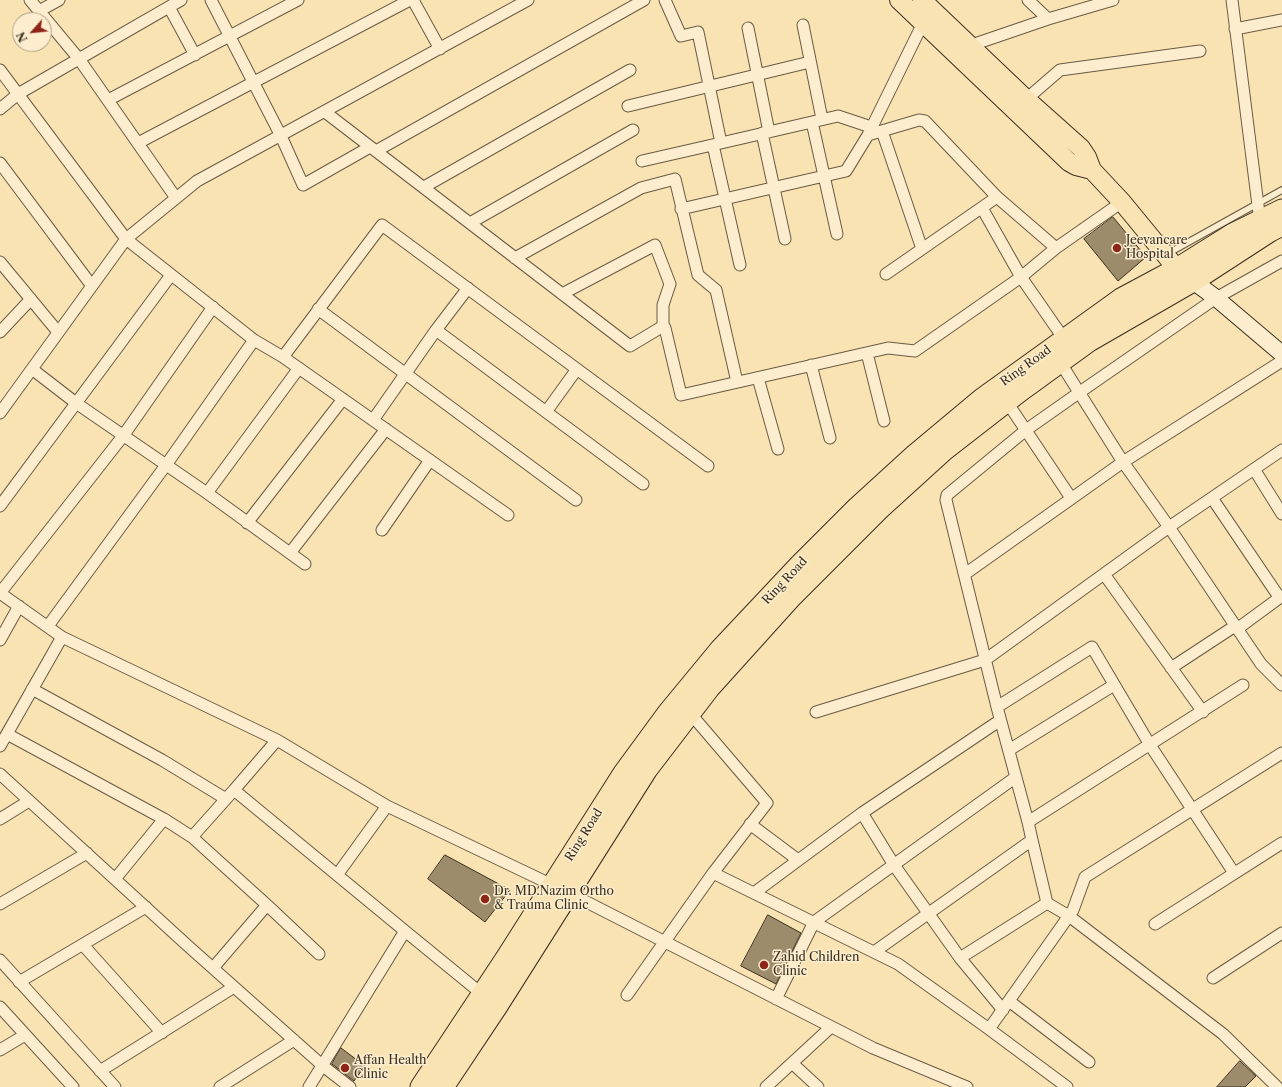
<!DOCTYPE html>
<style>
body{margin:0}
#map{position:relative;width:1282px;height:1087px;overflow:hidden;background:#fae3b3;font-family:"Libre Caslon Text",serif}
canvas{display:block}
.north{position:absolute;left:12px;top:12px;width:40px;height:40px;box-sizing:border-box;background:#fcedce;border:1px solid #aea188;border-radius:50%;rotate:243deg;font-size:11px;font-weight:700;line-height:16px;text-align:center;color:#392e1f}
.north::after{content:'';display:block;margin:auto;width:14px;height:18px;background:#8f2418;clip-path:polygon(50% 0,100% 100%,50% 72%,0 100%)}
</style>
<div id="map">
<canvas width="1282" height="1087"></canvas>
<div class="north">N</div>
</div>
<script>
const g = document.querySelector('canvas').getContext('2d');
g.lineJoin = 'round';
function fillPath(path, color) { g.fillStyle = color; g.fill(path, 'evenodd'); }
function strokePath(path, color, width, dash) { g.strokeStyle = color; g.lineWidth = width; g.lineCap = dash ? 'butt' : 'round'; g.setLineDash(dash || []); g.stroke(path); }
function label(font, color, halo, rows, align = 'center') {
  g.font = font + ' "Libre Caslon Text",serif'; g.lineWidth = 3; g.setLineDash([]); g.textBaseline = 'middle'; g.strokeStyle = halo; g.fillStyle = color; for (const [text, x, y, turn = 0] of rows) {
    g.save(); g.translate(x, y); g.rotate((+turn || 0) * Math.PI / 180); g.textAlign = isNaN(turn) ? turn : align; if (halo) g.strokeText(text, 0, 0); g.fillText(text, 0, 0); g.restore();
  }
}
const building = new Path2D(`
 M 1113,217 L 1146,257 L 1118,281 L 1084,239 Z
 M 445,855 L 510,890 L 485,922 L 428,879 Z
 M 768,915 L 801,933 L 776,984 L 741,966 Z
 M 341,1048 L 365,1066 L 354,1081 L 332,1064 Z
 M 1240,1061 L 1256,1076 L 1245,1087 L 1217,1087 Z`);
fillPath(building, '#9d8c6c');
strokePath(building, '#392e1f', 1);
const lane = new Path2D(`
 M 1167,254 L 1282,190`);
const street = new Path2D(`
 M 30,0 L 79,59 L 176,198
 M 211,0 L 281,136 L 303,185 L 370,147
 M 413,0 L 440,49
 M 1028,0 L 1048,19
 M 1232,0 L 1260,221
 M 169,7 L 195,55
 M 39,11 L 59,0
 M 803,25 L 822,119
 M 748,28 L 769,132
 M 1235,29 L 1282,20
 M 966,47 L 1048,19 L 1113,0
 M 0,70 L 126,239 L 254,340
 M 108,100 L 298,0
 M 1023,102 L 1060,70 L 1200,51
 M 628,106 L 810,62
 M 0,109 L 18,94 L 181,0
 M 325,112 L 630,346 L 660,328 L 665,328 L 681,395 L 888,348 L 915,351 L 1021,277 L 1056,248 L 1122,202
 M 812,122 L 837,234
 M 882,131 L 922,249
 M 762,133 L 785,239
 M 868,135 L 919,120 L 925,121 L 997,197 L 1056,248
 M 138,143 L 410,0
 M 721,143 L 838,116 L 871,127
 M 713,145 L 740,265
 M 376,151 L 644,0
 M 642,161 L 721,143 L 698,32 L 681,36 L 665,0
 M 0,163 L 92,286
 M 424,187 L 630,70
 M 982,208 L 1021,277 L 1064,339
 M 681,209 L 846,171 L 868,135 L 923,23
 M 470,223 L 633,130
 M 515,258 L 641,188 L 675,179 L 698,275 L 716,290 L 737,382
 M 0,262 L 58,332
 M 886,274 L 997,197
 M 468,288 L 436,330 L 643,484
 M 562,294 L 655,245 L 670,284 L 663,305 L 663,327
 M 318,309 L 576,500
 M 0,332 L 31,299
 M 867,353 L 884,421
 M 283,357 L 382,225 L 708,466
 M 811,365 L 830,438
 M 32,369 L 76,403 L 207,493 L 305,564
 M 758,378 L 778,449
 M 1007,402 L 1071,498
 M 546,412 L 577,369
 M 0,413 L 126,239 L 197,181 L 528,0
 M 373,420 L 436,330
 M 1282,450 L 1169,527 L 1261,664 L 1282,685
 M 1254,469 L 1282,514
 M 207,493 L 299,368
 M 1212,498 L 1279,597
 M 0,506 L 171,275
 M 247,523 L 343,399
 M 382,530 L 430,460
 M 290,553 L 386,429
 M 965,574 L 1123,462 L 1282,361
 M 1104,574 L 1203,712
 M 0,593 L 62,637 L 277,740 L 387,806 L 569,893 L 873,1048 L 967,1087
 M 0,593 L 123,436 L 213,307
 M 48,626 L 166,465 L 254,340 L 283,357 L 508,515
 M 1237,629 L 1282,596
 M 0,640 L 19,606
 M 1171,668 L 1235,626
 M 32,689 L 162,760 L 226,799
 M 997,707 L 946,500 L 947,495 L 1026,430 L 1080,392 L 1216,298 L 1282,261
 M 816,712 L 985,660 L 1169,527 L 1123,462 L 1060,362
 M 690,713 L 767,803 L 713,873
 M 7,734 L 164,819 L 192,837
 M 277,740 L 234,790 L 405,931
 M 0,746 L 62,637
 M 1009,750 L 1114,685
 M 0,774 L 188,946 L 323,1066 L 350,1087
 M 862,813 L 999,721
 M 0,819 L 29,801
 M 1028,822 L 997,707 L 1092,647 L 1150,745 L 1234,873
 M 750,824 L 798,860
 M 337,875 L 387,806
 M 115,879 L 164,819
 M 754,893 L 862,813 L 894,865 L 960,958 L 1003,1010
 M 1047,903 L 1069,916 L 1223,1034 L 1277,1087
 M 0,904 L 87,853
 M 267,905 L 319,954
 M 1155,924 L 1282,843
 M 83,945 L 162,1033
 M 874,952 L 1032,840 L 1028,822 L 1243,685
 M 960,958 L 1047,903 L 1032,840
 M 0,960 L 115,1087
 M 213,968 L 267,905 L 192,837 L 234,790
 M 1213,978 L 1282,933
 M 19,982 L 146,907
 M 627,995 L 713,873 L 898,964 L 989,1029
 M 776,999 L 814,922 L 1016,777
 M 1009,1001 L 1089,1062
 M 0,1007 L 73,1087
 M 0,1050 L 25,1035
 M 792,1063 L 818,1087
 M 100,1071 L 234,987
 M 220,1087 L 294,1040
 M 309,1087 L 405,931 L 482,994
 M 766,1087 L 831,1027
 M 1067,1087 L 989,1029 L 1073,910 L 1085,877 L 1282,753`);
const secondary = new Path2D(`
 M 1193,281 L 1216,298 L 1282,354`);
const primary = new Path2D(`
 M 899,0 L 1069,162 L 1076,166 L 1092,170
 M 922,0 L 1026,99 L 1081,148 L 1087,157 L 1092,170 L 1122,202 L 1177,269 L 1188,277`);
const highway = new Path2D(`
 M 421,1087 L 507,957 L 624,773 L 668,713 L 720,650 L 799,566 L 858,507 L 915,455 L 982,399 L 1121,299 L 1177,269 L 1233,234 L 1282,210
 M 443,1087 L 497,1006 L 647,769 L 709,688 L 792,596 L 878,510 L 944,450 L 1020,391 L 1089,341 L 1193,281 L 1270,231 L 1282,225`);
strokePath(lane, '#695b44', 8);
strokePath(street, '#695b44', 13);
strokePath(secondary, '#392e1f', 18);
strokePath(primary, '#392e1f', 20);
strokePath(highway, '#392e1f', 23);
strokePath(lane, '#fcedce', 5.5);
strokePath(street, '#fcedce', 11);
strokePath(secondary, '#fcedce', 16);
strokePath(primary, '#fae3b3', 18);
strokePath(highway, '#fae3b3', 21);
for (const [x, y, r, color] of [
 [1117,248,5,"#8f2418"],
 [485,899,5,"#8f2418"],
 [764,965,5,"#8f2418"],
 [345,1068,5,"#8f2418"]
]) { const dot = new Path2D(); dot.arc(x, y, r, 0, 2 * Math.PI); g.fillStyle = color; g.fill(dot); strokePath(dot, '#fcedce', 1.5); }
label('12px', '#392e1f', '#fcedce', [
 ["Jeevancare",1126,241],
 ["Hospital",1126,255],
 ["Dr. MD.Nazim Ortho",494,892],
 ["& Trauma Clinic",494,906],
 ["Zahid Children",773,958],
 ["Clinic",773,972],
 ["Affan Health",354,1061],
 ["Clinic",354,1075]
], 'left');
label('12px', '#392e1f', '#fcedce', [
 ["Ring Road",1026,366,-36],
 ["Ring Road",785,581,-47],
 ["Ring Road",584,835,-58]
]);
</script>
